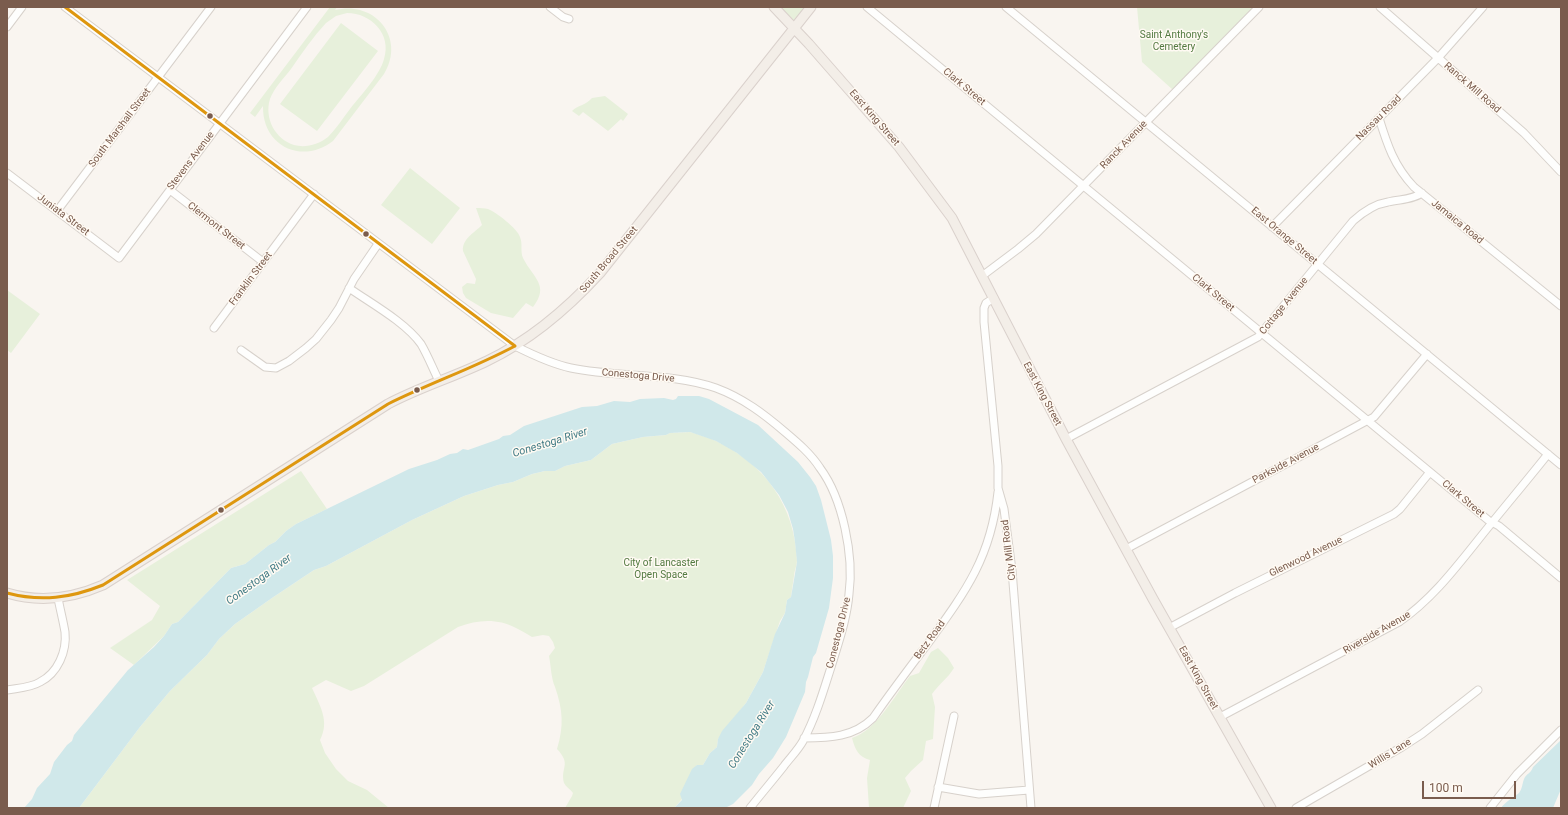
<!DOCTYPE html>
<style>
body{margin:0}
#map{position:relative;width:1568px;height:815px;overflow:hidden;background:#f9f5f0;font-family:Roboto,sans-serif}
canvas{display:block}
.frame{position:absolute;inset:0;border:8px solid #7a5c4d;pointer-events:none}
.scale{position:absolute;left:1422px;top:781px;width:94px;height:18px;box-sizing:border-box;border:2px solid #7a5c4d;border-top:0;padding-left:5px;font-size:12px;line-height:14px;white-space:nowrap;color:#7a5c4d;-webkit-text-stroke:3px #fffaf3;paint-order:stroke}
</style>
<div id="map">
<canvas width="1568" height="815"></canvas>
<div class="frame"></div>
<div class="scale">100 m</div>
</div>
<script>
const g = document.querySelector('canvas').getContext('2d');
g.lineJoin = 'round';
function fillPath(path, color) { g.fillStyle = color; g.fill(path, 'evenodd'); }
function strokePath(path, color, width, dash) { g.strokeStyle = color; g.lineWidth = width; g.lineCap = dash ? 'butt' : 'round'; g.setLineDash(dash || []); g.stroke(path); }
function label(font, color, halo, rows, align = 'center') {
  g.font = font + ' Roboto,sans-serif'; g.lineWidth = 3; g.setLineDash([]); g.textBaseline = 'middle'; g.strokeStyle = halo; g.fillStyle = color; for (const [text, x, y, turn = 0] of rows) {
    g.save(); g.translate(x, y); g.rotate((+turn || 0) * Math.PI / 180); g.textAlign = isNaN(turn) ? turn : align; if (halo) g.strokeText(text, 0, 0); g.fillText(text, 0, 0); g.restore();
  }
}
fillPath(new Path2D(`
 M 330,7 L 337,7 L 335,10 C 376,0 406,39 384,74 L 333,141 C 302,165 262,146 263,106 L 255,117 L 250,113 ZM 347,13 C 371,13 392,34 384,59 C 380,75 361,95 350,109 C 343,118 336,129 328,137 C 318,145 305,148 294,145 C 275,139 264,118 270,99 C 274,88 284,78 291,69 C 302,53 313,37 326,23 L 336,16 Z
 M 774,7 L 811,7 L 794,27 Z
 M 1137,7 L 1254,7 L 1173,90 L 1142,62 Z
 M 341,23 L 378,51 L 317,131 L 280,104 Z
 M 605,96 L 628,114 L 623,121 L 621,119 L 608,131 L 583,112 L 579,116 L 572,111 C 578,105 585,106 592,98 Z
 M 410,168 L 460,208 L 432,244 L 381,205 Z
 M 476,208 C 480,208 485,208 488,209 C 496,212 518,229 520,237 C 523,244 520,251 523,258 C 533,278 550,285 533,307 L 526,303 L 513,318 L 491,313 L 466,298 L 463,293 L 462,287 L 467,283 L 475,284 L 476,279 L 463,251 C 462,239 474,233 482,225 Z
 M 7,290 L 40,314 L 11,353 L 7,350 Z
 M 690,432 C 699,435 708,437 716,441 C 765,464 795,506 797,561 C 797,566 794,571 794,576 C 793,583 792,589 791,597 L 787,600 L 785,613 L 780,621 L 763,672 L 746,703 L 718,739 L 717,747 L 710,753 L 703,765 L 697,765 L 681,794 L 682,799 L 674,808 L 565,808 L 572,796 L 573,793 C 570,789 566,787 564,783 C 560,767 572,765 557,749 C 564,726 563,710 555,687 C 551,678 551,666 549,656 L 555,648 L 553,642 L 549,636 L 543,635 L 532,637 C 527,634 522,631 516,628 C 496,618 478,620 458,627 L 364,686 L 351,691 L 326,680 L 312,688 C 320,706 330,721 320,740 L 325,753 L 336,769 L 348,781 L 367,790 L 389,808 L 79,808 L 140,727 L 170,691 L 207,655 L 219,639 L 235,624 L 272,598 L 314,570 L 326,566 L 412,520 L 464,496 L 498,485 L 513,482 L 532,474 L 545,471 L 555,471 L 565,466 L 591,460 L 612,444 L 643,437 L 666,435 L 670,433 Z
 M 301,471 L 327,509 L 296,524 L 286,531 L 275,542 L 269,545 L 245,564 L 231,568 L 178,622 L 172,624 L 164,636 L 134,665 L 110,648 L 152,620 L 160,606 L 127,580 Z
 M 938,648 L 948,658 L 954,668 C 948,678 939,684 932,694 L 935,707 L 933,739 L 926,741 L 923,760 L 911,771 L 905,778 L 911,791 L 903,808 L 869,808 L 867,778 L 870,760 C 859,757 855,750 852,738 C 876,731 895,695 910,676 L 919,673 L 931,652 Z`), '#e7f0db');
fillPath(new Path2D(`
 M 678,396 L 699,396 L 709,399 L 758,425 L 798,462 L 810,477 L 816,486 L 821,500 L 831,540 L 833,556 L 833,578 L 829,608 L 816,653 L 813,657 L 808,677 L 806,682 L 805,692 L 786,737 L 773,758 L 759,774 L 752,785 L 733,804 L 725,808 L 674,808 L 682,800 L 680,794 L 692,769 L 697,765 L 703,765 L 710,753 L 717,747 L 718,739 L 722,731 L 746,703 L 763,672 L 775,634 L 785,613 L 787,600 L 791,597 L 797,562 L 795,542 L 793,529 L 788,512 L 779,495 L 761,472 L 737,453 L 716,441 L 690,432 L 670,433 L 666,435 L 643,437 L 612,444 L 591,460 L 565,466 L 555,471 L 545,471 L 532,474 L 513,482 L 498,485 L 464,496 L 412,520 L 326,566 L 314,570 L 272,598 L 235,624 L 219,639 L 207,655 L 170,691 L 140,727 L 79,808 L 24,808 L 32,799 L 37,788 L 50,774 L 54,762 L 67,745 L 72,741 L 74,735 L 128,670 L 154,647 L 164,636 L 172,624 L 178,622 L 231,568 L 245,564 L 269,545 L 275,542 L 286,531 L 296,524 L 409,469 L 437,460 L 450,454 L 457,453 L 463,449 L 468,450 L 499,439 L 503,436 L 510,435 L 524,426 L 582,407 L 597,406 L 614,401 L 630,402 L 640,399 L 664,398 L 673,400 L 676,399 Z
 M 1561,740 L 1561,789 L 1553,808 L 1501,808 C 1506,801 1513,798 1519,793 C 1523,788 1522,782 1525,777 C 1528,773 1531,773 1533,767 Z`), '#d0e8ea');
const minor = new Path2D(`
 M 65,7 L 515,346 C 533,355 552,364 571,368 C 619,378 670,372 716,388 C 743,398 764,414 785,432 C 798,443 811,454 820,468 C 843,499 854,556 849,594 C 847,618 839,641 832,664 C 824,689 816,717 803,741 C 798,750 790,758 784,766 C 773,780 761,794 750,808
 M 550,7 L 563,17 L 569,19
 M 867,7 L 1488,520 L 1499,526 L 1561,578
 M 1006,7 L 1561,465
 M 1380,7 L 1524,133 L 1561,172
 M 7,27 L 22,7
 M 1379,118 C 1387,144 1394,166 1414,187 L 1561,306
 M 7,173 L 119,258 L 307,7
 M 170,190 L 263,262
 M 57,211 L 211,7
 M 1272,227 L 1438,58 L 1483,7
 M 982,276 L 1018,249 L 1036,234 L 1259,7
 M 349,288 C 372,304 405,322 421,344 C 428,356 433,369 439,381
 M 994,298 L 986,303 L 984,308 L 984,322 L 998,466 L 998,488 L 1004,509 L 1012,570 L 1031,808
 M 214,328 L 314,194
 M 241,350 L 265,367 L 276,368 L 289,361 L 306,348 L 316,339 L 331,320 L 339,308 L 354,279 L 378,244
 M 1066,439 L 1258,337 L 1353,221 C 1363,212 1375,204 1388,202 C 1400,199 1412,200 1422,193
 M 1126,549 L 1374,417 L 1427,354
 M 1169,628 L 1235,593 L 1394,514 L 1400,509 L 1430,472
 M 7,690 C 18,688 30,688 40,682 C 58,673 67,651 65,632 C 63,620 60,609 58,598
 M 1220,717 L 1399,622 C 1431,600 1454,570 1478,540 C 1501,511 1525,483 1548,454
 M 804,738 C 830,738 854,737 873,718 C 891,692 910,667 929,642 C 966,591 991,557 998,492
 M 938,787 L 979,794 L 1029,790
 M 934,808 L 954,716
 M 1296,808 L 1402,747 L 1422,734 L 1478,690
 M 1490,808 L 1517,774 L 1561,730`);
const major = new Path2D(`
 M 774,7 L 809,44 L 899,147 L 952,218 L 1066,439 L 1153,599 L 1271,808
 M 7,593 C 40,603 71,599 103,585 L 388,404 C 420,387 454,377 487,361 C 531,340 567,309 600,273 L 811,7`);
strokePath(minor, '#d7d1cb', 9);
strokePath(major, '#dad1cc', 11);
strokePath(minor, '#fefefd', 7);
strokePath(major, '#f3eee8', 9);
strokePath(new Path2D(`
 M 65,7 L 515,346
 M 7,593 C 41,602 71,598 103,585 L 388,404 C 430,383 474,368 515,346`), '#de970f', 3);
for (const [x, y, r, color] of [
 [210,116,3.5,"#7a5c4d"],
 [366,234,3.5,"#7a5c4d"],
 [417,390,3.5,"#7a5c4d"],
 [221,510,3.5,"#7a5c4d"]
]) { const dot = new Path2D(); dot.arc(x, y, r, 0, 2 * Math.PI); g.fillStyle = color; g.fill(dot); strokePath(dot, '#fffaf3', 1.5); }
label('10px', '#537a41', '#fffaf3', [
 ["Saint Anthony's",1174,35],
 ["Cemetery",1174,47],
 ["City of Lancaster",661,563],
 ["Open Space",661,575]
]);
label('10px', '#7a5c4d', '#fffaf3', [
 ["Clark Street",964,87,40],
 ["Ranck Mill Road",1472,88,41],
 ["East King Street",874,118,49],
 ["Nassau Road",1379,118,-45],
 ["South Marshall Street",120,128,-53],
 ["Ranck Avenue",1124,145,-46],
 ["Stevens Avenue",191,161,-53],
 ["Juniata Street",63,215,37],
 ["Jamaica Road",1457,222,39],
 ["Clermont Street",216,226,38],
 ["East Orange Street",1284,236,40],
 ["South Broad Street",609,260,-50],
 ["Franklin Street",251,279,-53],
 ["Clark Street",1213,293,40],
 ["Cottage Avenue",1284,306,-51],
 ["Conestoga Drive",638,376,5],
 ["East King Street",1042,394,62],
 ["Parkside Avenue",1286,464,-28],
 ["Clark Street",1463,499,40],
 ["City Mill Road",1009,550,-97],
 ["Glenwood Avenue",1306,557,-26],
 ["Conestoga Drive",839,633,-76],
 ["Riverside Avenue",1377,633,-30],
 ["Betz Road",930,640,-54],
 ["East King Street",1198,678,61],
 ["Willis Lane",1390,754,-32]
]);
label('italic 11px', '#437c86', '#fffaf3', [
 ["Conestoga River",550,443,-17],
 ["Conestoga River",259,580,-36],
 ["Conestoga River",752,735,-58]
]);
</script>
